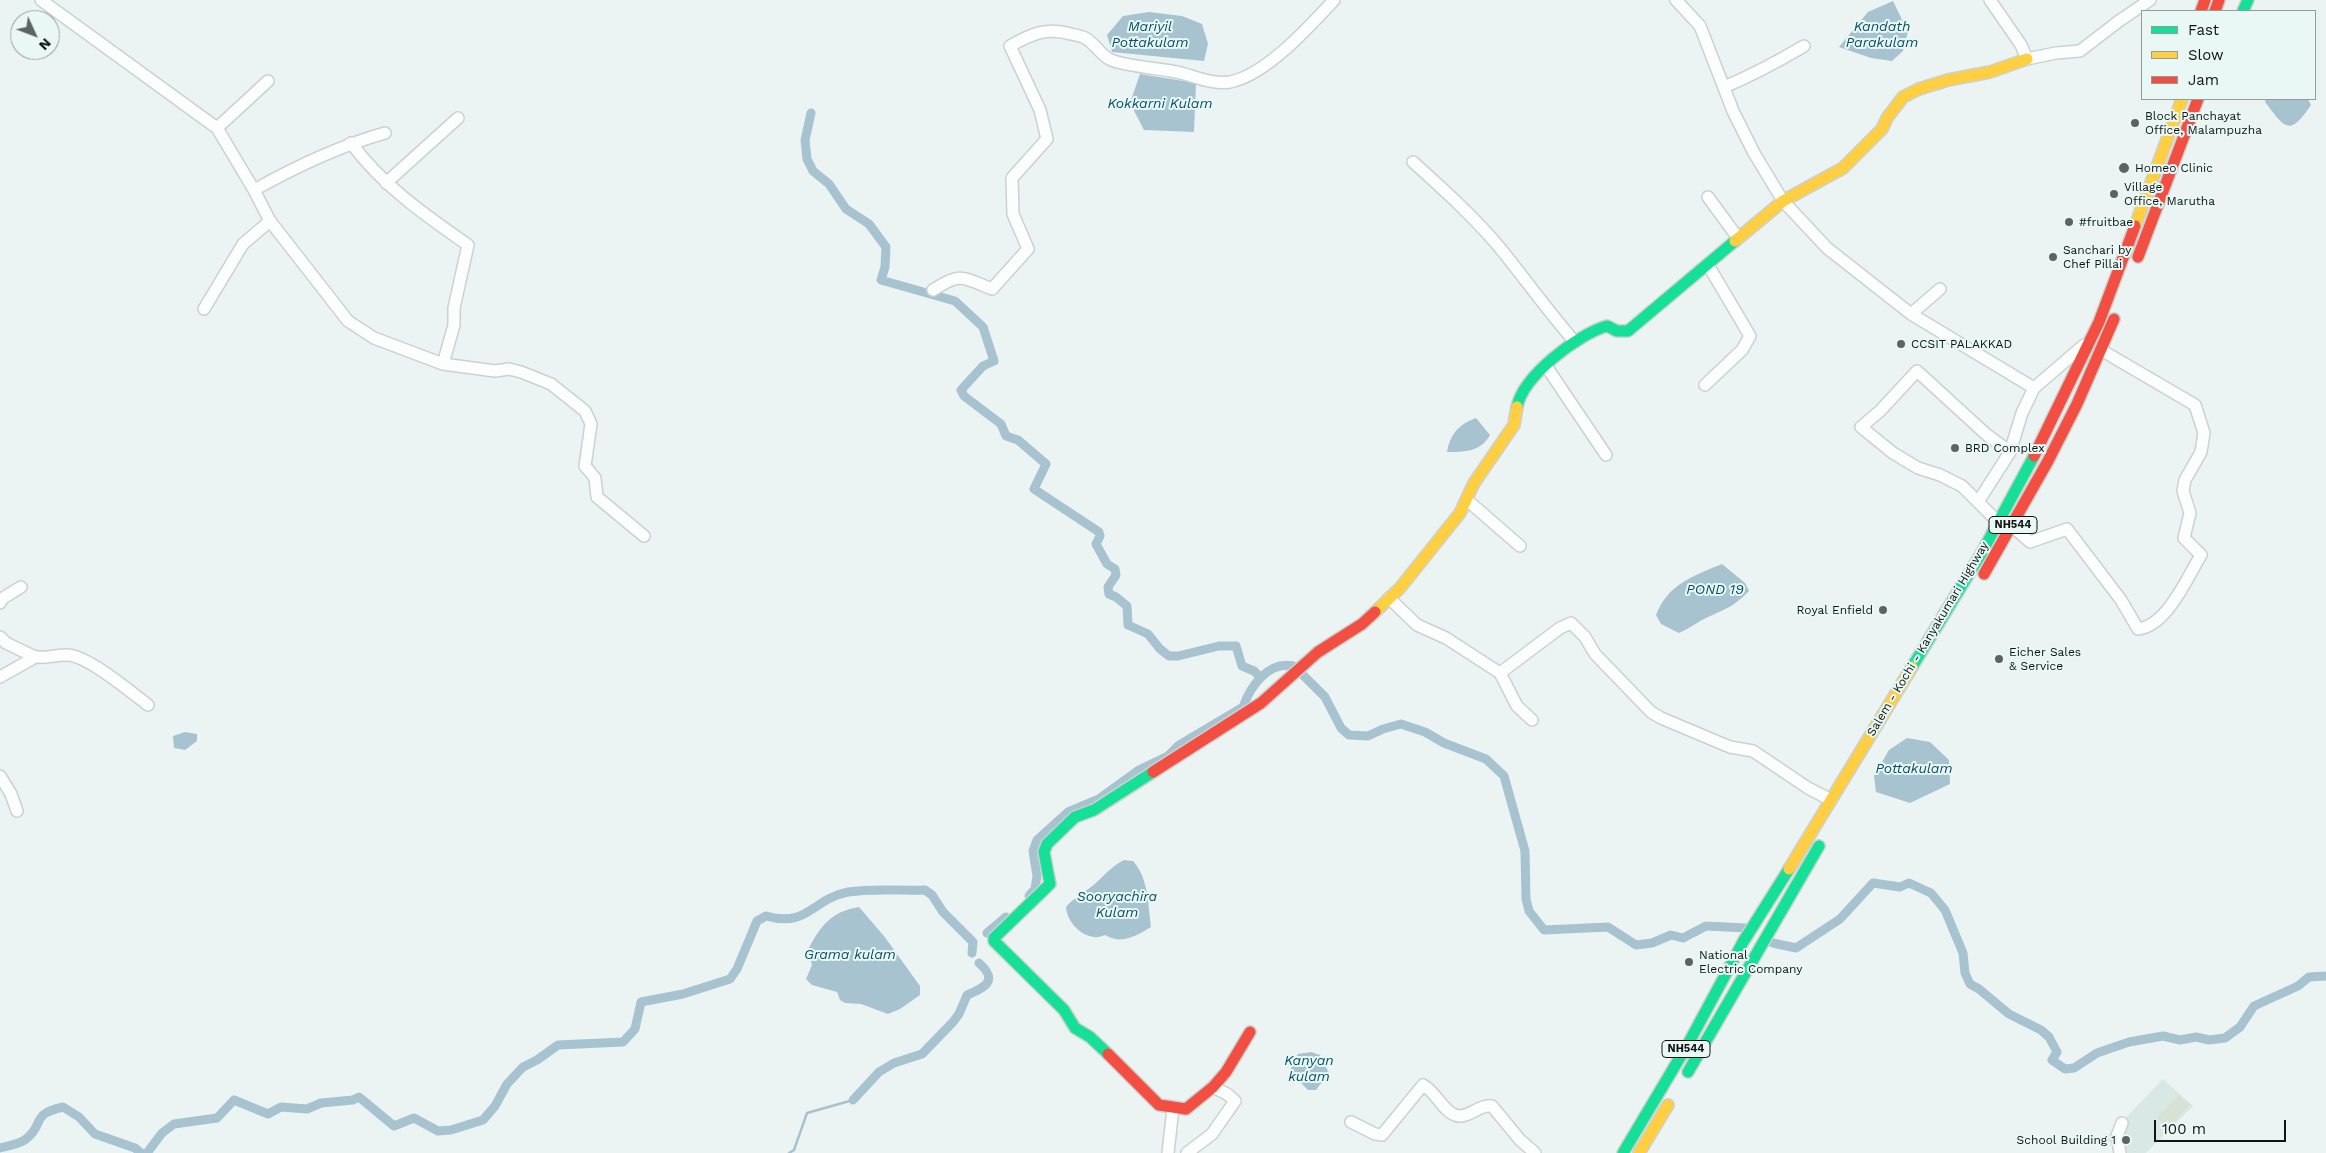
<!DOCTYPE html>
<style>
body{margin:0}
#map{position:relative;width:2326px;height:1153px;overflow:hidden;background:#ecf4f3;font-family:"Work Sans",sans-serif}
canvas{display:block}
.legend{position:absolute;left:2141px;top:10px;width:175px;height:90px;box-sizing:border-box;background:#e9f8f4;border:1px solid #929d9a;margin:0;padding:6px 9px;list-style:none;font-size:15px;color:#101514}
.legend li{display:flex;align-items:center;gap:10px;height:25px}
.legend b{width:25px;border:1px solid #929d9a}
.north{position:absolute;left:10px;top:10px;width:50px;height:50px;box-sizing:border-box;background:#e9f8f4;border:1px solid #929d9a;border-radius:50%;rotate:133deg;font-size:14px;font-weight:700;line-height:20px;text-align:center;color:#101514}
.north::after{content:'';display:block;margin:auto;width:18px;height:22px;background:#5d6362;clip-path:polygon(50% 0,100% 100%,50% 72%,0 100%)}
.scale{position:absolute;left:2154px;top:1120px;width:132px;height:22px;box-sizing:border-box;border:2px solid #101514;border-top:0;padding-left:6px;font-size:15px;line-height:18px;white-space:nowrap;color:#101514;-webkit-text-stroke:4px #e9f8f4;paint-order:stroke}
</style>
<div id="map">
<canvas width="2326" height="1153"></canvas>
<ul class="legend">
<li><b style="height:6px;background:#16e098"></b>Fast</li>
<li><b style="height:6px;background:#ffcf43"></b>Slow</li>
<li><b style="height:6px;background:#f24e42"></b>Jam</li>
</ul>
<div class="north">N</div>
<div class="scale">100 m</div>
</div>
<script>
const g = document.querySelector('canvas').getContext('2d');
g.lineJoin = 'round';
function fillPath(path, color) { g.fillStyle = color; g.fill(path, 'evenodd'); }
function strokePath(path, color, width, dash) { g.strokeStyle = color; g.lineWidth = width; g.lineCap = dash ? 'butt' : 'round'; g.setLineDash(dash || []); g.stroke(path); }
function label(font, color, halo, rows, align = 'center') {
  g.font = font + ' "Work Sans",sans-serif'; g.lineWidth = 4; g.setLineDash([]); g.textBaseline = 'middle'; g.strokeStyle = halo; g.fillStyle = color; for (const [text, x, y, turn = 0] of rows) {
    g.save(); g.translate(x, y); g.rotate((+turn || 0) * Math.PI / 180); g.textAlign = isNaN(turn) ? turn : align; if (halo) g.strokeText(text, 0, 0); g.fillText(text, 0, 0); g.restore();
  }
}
fillPath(new Path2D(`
 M 2163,1079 L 2193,1106 L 2146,1153 L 2122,1153 L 2106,1138 Z`), '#d8e8e4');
fillPath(new Path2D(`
 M 2179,1095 L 2190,1105 L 2168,1128 L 2157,1118 Z`), '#d9e1d4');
fillPath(new Path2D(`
 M 1893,1 L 1908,32 L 1903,51 L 1892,61 L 1871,58 L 1839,47 L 1868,12 Z
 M 1149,12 L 1182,16 L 1202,24 L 1208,44 L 1204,61 L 1112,52 L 1107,35 L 1123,16 Z
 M 1140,74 L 1196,83 L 1194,132 L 1144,130 L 1130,103 Z
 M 2266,99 L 2308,99 L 2311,105 C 2290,136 2286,130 2265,102 Z
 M 1476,418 L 1490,435 C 1481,452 1464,452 1447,452 C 1450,434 1459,424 1476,418 Z
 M 1722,564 L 1745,583 L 1749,591 C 1732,608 1727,608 1706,618 C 1697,622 1689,629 1679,633 L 1661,624 L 1656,615 C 1668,584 1693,576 1722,564 Z
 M 185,732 L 197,734 L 197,741 L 185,750 L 174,748 L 173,736 Z
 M 1907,738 L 1930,742 L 1949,760 L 1950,784 L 1910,803 L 1876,792 L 1874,776 L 1889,750 Z
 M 1124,860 L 1133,861 C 1149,879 1148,905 1151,927 C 1136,936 1122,945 1105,935 C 1102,936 1097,938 1094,937 C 1079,935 1067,921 1066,907 C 1072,900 1077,897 1084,892 C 1099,883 1109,867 1124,860 Z
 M 859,907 L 884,936 L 920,986 L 920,995 L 900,1009 L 888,1014 L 861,1004 L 845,1003 L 840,1000 L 837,992 L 812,985 L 806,979 L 812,965 L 808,950 C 820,926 832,911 859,907 Z
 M 1311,1052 L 1320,1055 L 1329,1073 L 1316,1090 L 1308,1090 L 1290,1072 L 1293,1060 L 1298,1054 Z`), '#a7c3d0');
strokePath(new Path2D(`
 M 789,1153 L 794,1150 L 807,1113 L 853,1100`), '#a7c3d0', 2.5);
strokePath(new Path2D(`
 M 811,113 L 805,140 L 807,159 L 813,171 L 829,184 L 846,209 L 869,224 L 886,247 L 885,267 L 881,280 L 955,301 L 983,327 L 994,361 L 983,366 L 961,390 L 964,396 L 1001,424 L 1006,436 L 1018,440 L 1046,464 L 1034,489 L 1099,532 L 1100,536 L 1096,544 L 1107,564 L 1115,569 L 1116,575 L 1108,587 L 1109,594 L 1116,597 L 1127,606 L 1128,625 L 1148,634 L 1160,649 L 1169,656 L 1178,656 L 1219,646 L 1236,646 L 1242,666 L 1254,671 L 1260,677
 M 1303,675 L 1325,697 L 1341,728 L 1349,735 L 1368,736 L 1383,729 L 1401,724 L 1425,732 L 1444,743 L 1486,759 L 1504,776 L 1525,851 L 1526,899 L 1529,911 L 1544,930 L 1608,927 L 1636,945 L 1652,943 L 1671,935 L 1683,938 L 1706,926 L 1746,928 L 1750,930
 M 1029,896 L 1035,889 L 1037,876 L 1033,851 L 1037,840 L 1068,812 L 1099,799 L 1139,770 L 1168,756 L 1179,745 L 1243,707 C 1250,687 1268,661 1293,666
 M 987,933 L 1006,917
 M 1765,939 L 1773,943 L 1796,948 L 1840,919 L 1873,883 L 1900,887 L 1909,883 L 1931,893 L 1945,910 L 1963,953 L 1965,973 L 1970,984 L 1979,989 L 2009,1014 L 2041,1030 L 2049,1037 L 2057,1052 L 2052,1060 L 2065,1069 L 2074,1068 L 2097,1053 L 2129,1042 L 2163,1036 L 2180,1040 L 2196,1037 L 2209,1040 L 2225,1038 L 2240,1027 L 2254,1006 L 2298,986 L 2309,977 L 2326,976
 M 853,1100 L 879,1072 L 894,1063 L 922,1054 L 953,1022 L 959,1014 L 967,995 C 985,987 999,981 979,963
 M 0,1148 C 8,1146 20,1144 26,1139 C 46,1123 29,1115 63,1107 L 79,1117 L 95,1134 L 135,1148 L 141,1153
 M 147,1153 L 162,1133 L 174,1124 L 217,1118 L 234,1100 L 268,1114 L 281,1107 L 307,1109 L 321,1103 L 353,1100 L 359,1097 L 394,1126 L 414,1118 L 438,1131 L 451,1130 L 483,1120 L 495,1106 L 507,1084 L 523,1067 L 537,1060 L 558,1045 L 623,1042 L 635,1029 L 641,1002 L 683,994 L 730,979 L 737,969 L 757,921 L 766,916 C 808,928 812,899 848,892 C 874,888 900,891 925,890 L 932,895 L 943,912 L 973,942 L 972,953`), '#a7c3d0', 9);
const street = new Path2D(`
 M 41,0 L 217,128 L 254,190 L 270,221 L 348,321 L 374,338 L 443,364 L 495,371 L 509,369 L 521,372 L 551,384 L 585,411 L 591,424 L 585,466 L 595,478 L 597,497 L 644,536
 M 1676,0 L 1700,26 L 1733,111 L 1754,153 L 1783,201 L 1827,248 L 1911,314 L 2034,388 L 2022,413 L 2010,452 L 1978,502
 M 1990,0 L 2021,45 L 2027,59 L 2056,53 L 2080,51 L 2119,21 L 2150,0
 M 1724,87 C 1753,75 1777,62 1804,46
 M 217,128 L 268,81
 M 351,143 C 383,186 425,215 468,245 L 454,308 L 454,325 L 443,364
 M 1413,162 C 1443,189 1474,217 1500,248 C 1525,279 1548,311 1574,341
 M 386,183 L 458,118
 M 254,190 C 297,166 339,146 385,133
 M 1708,197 L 1738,238
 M 933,290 C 961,272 962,277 992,289 L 1028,249 L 1013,214 L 1012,178 L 1047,139 L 1040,110 L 1010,46 C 1031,34 1047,27 1071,34 C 1075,35 1081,36 1085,38 C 1095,43 1101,56 1111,60 C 1126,66 1154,68 1171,71 C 1191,74 1210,85 1230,82 C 1266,75 1310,26 1334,0
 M 204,309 L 243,244 L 270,221
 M 1911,314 L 1940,289
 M 1546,366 L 1606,455
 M 1705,385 L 1742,350 L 1750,336 L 1708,265
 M 2034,388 L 2084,345
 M 1467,500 L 1520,546
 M 1997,521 L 1962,486 L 1940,475 L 1918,468 L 1893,453 L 1861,427 L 1880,411 L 1917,371 L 1987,435 L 2010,452
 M 2012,526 L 2030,542 L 2067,529 L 2121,600 L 2138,629 C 2167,626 2187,578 2201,555 L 2184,538 L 2190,513 L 2183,491 L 2185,480 L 2201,452 L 2204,433 L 2195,405 L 2101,350
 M 1389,598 L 1417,625 L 1446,638 L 1500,673
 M 0,603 L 3,598 L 21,587
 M 0,637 L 6,643 L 33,656 L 32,659 L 0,677
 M 33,656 C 45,660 56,654 68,655 C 88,656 131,692 148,705
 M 1532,720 L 1517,706 L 1500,673 L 1560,628 L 1571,623 L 1585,637 L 1595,654 L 1651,712 L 1661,718 L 1730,747 L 1753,751 L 1808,788 L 1831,800
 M 0,776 L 11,794 L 17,811
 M 1351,1122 L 1375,1134 L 1382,1135 L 1423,1085 C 1436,1092 1443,1111 1455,1115 C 1467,1120 1479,1104 1492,1106 L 1520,1140 L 1535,1153
 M 1168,1153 L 1173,1108
 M 1187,1153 L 1212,1134 L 1235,1101 L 1227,1094 L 1213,1087
 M 2120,1153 L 2117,1136 L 2122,1123`);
const fast = new Path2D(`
 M 2243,11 L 2248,0
 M 1517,407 C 1523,376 1578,334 1607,326 L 1617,331 L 1628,331 L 1735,241
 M 1912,667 L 1981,554 L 2034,456
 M 1108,1054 L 1090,1037 L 1075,1028 L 1064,1010 L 994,941 L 994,938 L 1050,884 L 1044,852 L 1047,844 L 1075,817 L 1094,810 L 1153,772
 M 1688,1072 L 1819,846
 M 1623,1153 L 1688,1044 L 1743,942 L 1789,869`);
const slow = new Path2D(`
 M 2135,226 L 2182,99
 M 1735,241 L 1783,201 L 1843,168 L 1882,129 L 1887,118 L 1903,97 L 1919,89 L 1948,80 L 1990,72 L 2027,59
 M 1375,612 L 1400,588 L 1460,513 L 1474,483 L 1514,425 L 1517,407
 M 1789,869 L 1912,667
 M 1639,1153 L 1668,1105`);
const jam = new Path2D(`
 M 2201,11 L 2205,0
 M 2215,11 L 2219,0
 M 2138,257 L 2198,99
 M 2034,456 L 2099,322 L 2135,226
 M 1984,574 L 2048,461 L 2077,404 L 2114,319
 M 1153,772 L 1261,703 L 1318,652 L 1362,624 L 1375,612
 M 1108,1054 L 1159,1105 L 1186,1109 L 1213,1087 L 1226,1072 L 1250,1032`);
strokePath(street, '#ccd1d0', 14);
strokePath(fast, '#ccd1d0', 14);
strokePath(slow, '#ccd1d0', 14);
strokePath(jam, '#ccd1d0', 14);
strokePath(street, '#fcfdfd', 11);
strokePath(fast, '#16e098', 11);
strokePath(slow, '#ffcf43', 11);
strokePath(jam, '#f24e42', 11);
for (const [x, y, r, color] of [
 [2135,123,5,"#5d6362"],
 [2124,168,6,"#5d6362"],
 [2114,194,5,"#5d6362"],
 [2069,222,5,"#5d6362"],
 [2053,257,5,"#5d6362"],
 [1901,344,5,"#5d6362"],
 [1955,448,5,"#5d6362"],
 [1883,610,5,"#5d6362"],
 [1999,659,5,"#5d6362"],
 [1689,962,5,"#5d6362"],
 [2126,1140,5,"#5d6362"]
]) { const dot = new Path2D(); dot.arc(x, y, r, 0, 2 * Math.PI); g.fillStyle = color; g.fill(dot); strokePath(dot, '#e9f8f4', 2); }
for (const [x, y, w] of [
 [2013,525,48],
 [1686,1049,48]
]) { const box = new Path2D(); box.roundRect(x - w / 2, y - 8.5, w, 17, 4); g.fillStyle = '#e9f8f4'; g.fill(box); strokePath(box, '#101514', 1); }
label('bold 11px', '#101514', null, [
 ["NH544",2013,525],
 ["NH544",1686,1049]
]);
label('12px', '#101514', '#e9f8f4', [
 ["Block Panchayat",2145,116],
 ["Office, Malampuzha",2145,130],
 ["Homeo Clinic",2135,168],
 ["Village",2124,187],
 ["Office, Marutha",2124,201],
 ["#fruitbae",2079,222],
 ["Sanchari by",2063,250],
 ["Chef Pillai",2063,264],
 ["CCSIT PALAKKAD",1911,344],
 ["BRD Complex",1965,448],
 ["Royal Enfield",1873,610,"right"],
 ["Eicher Sales",2009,652],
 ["& Service",2009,666],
 ["National",1699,955],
 ["Electric Company",1699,969],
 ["School Building 1",2116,1140,"right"]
], 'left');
label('12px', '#101514', '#e9f8f4', [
 ["Salem - Kochi - Kanyakumari Highway",1928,639,-59]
]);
label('italic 14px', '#064f6a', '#e9f8f4', [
 ["Mariyil",1150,27],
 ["Pottakulam",1150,43],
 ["Kandath",1882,27],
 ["Parakulam",1882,43],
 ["Kokkarni Kulam",1160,104],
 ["POND 19",1715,590],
 ["Pottakulam",1914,769],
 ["Sooryachira",1117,897],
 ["Kulam",1117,913],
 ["Grama kulam",850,955],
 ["Kanyan",1309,1061],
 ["kulam",1309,1077]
]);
</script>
